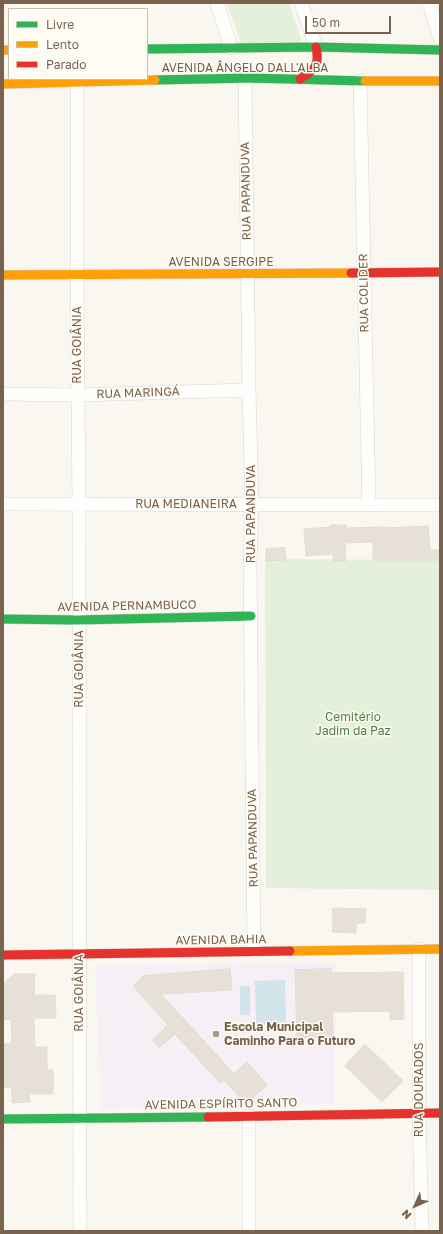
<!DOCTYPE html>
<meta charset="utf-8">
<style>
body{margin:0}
#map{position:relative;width:443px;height:1234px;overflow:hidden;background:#f9f7f0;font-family:"Golos Text",sans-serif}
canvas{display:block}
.frame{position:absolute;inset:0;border:4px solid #79634e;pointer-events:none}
.legend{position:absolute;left:8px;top:8px;width:140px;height:72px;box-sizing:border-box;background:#fffcf3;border:1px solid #c9bfb1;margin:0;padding:5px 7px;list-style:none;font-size:12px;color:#79634e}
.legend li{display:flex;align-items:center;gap:8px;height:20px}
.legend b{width:20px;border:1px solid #c9bfb1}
.north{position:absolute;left:395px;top:1186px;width:40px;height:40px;-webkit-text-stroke:3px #fffcf3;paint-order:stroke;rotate:225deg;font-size:11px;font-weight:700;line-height:16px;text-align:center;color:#79634e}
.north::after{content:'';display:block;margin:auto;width:14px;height:18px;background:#79634e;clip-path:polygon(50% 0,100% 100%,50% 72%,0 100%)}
.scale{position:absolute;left:305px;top:16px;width:86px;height:18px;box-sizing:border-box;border:2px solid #79634e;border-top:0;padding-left:5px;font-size:12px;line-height:14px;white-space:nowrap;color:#79634e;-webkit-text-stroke:3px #fffcf3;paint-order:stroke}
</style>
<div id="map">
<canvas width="443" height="1234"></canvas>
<div class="frame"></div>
<ul class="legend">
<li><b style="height:5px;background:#30b455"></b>Livre</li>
<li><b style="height:5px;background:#ff9f0a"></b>Lento</li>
<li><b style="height:5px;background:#e5322d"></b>Parado</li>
</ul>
<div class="north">N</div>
<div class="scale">50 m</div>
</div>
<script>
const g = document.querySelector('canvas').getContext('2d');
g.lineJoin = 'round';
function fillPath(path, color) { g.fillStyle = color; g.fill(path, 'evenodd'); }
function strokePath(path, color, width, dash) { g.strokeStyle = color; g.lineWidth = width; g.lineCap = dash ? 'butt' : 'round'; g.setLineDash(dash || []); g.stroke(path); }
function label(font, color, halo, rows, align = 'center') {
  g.font = font + ' "Golos Text",sans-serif'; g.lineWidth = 3; g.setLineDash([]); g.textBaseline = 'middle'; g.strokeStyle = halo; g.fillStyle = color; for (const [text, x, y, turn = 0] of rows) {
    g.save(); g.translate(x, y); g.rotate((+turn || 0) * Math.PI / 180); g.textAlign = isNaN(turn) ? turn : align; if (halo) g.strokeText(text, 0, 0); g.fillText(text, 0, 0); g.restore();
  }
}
fillPath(new Path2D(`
 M 336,963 L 334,1104 L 101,1109 L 95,964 Z`), '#f7eff6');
fillPath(new Path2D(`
 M 227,3 L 289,3 L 302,43 L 241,43 Z
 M 265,559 L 440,560 L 440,890 L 266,888 Z`), '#e4f0db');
fillPath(new Path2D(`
 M 285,980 L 286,1023 L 256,1024 L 255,981 Z
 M 240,986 L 250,986 L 250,1015 L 240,1015 Z`), '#d1e4ea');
const building = new Path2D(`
 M 331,525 L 346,525 L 346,528 L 386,527 L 386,528 L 428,526 L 430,550 L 440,550 L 440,560 L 373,560 L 373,542 L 345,543 L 346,561 L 333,561 L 333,554 L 306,556 L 304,529 L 331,527 Z
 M 285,548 L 286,560 L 266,561 L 266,549 Z
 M 333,908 L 366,909 L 365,923 L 356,923 L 356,933 L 333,932 Z
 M 230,969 L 232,990 L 161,994 L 234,1074 L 247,1062 L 267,1085 L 246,1104 L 224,1080 L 220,1083 L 175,1034 L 159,1048 L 153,1040 L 168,1025 L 133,986 L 143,976 Z
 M 331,969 L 331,973 L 403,972 L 404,1019 L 390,1020 L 390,1011 L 332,1012 L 333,1037 L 297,1038 L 295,970 Z
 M 15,974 L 35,974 L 34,995 L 55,995 L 56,1018 L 34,1018 L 35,1047 L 47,1047 L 47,1070 L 53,1070 L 53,1094 L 29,1094 L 30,1102 L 12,1103 L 12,1087 L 3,1088 L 3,1044 L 12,1044 L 11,1019 L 3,1020 L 3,984 Z
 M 365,1044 L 403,1081 L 382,1102 L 345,1066 Z`);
fillPath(building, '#e6e0d7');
strokePath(building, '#e2dcd2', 1);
const street = new Path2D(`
 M 217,3 L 231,48
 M 301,3 L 316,47
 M 429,3 L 440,38
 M 245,78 L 249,390 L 252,504 L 250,565 L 254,951
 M 360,81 L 369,505
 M 77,83 L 77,275 L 79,505 L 80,1231
 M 3,394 L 78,395 L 249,390
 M 3,504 L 440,505
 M 419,949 L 419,1113 L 422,1231
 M 249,1116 L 249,1231`);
const fast = new Path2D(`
 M 147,49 L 316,47 L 440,50
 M 155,80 L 249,78 L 365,81
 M 3,619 L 78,620 L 251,616
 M 3,1119 L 208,1117`);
const slow = new Path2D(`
 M 3,50 L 9,50
 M 365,81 L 440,81
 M 3,84 L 155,80
 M 3,275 L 351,273
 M 290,951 L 440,949`);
const jam = new Path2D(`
 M 300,79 C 315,69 320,66 316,47
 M 351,273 L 440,272
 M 3,955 L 290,951
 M 208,1117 L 440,1113`);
strokePath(street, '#d9d4ce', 14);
strokePath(fast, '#d8d3cb', 10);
strokePath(slow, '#d8d3cb', 10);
strokePath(jam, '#d8d3cb', 10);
strokePath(street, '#fefefd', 13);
strokePath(fast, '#30b455', 9);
strokePath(slow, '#ff9f0a', 9);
strokePath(jam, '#e5322d', 9);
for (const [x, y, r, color] of [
 [216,1034,4,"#a69787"]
]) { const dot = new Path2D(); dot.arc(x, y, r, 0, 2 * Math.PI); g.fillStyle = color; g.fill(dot); strokePath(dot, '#fffcf3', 1.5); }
label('12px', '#79634e', '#fffcf3', [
 ["AVENIDA ÂNGELO DALL'ALBA",245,68],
 ["RUA PAPANDUVA",246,191,-91],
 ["AVENIDA SERGIPE",221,262],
 ["RUA COLIDER",364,293,-91],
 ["RUA GOIÂNIA",77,345,-90],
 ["RUA MARINGÁ",138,393,-2],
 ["RUA MEDIANEIRA",186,504],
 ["RUA PAPANDUVA",251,514,-90],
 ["AVENIDA PERNAMBUCO",127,606,-1],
 ["RUA GOIÂNIA",79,669,-90],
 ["RUA PAPANDUVA",253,838,-91],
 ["AVENIDA BAHIA",221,940,-1],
 ["RUA GOIÂNIA",79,993,-90],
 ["RUA DOURADOS",419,1090,-90],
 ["AVENIDA ESPÍRITO SANTO",221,1104,-1]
]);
label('12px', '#4e7f45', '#fffcf3', [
 ["Cemitério",353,717],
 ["Jadim da Paz",353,731]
]);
label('bold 12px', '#79634e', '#fffcf3', [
 ["Escola Municipal",224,1027],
 ["Caminho Para o Futuro",224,1041]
], 'left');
</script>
